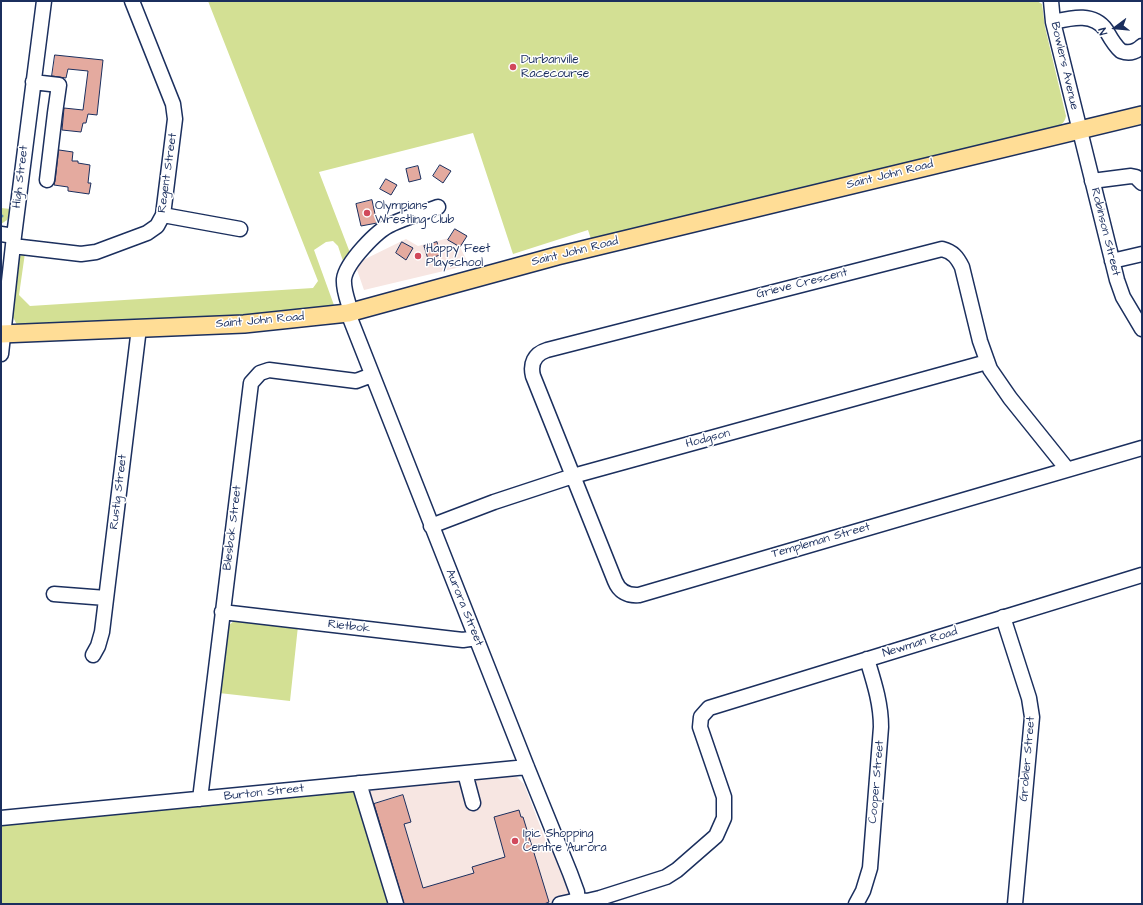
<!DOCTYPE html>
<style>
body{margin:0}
#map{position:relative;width:1143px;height:905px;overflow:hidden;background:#fff;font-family:"Architects Daughter",sans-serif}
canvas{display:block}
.frame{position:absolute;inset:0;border:2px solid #1b2f5e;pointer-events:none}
.north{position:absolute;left:1095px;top:8px;width:40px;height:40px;-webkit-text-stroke:3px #fff;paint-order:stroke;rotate:254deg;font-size:11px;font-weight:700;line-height:16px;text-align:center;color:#1b2f5e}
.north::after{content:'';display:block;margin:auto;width:14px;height:18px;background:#1b2f5e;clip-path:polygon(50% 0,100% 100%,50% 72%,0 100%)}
</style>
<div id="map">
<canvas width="1143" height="905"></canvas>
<div class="frame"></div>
<div class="north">N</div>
</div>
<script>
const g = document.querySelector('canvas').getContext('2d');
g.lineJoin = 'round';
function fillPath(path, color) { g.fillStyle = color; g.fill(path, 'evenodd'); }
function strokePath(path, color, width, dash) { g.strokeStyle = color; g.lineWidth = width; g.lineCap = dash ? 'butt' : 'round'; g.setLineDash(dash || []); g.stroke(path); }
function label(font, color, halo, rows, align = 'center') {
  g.font = font + ' "Architects Daughter",sans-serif'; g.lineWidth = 3; g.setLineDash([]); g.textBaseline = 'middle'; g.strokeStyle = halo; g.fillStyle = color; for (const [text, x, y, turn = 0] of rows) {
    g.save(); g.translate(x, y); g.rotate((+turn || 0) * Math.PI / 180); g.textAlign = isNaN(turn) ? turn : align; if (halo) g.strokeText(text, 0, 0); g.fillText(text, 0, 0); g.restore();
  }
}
fillPath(new Path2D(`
 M 455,229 L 467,236 L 460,247 L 469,265 L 364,290 L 355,264 L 406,239 L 418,246 L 449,238 Z
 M 510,776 L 517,777 L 524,784 L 547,844 L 556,855 L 570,893 L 572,904 L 392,904 L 358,792 Z`), '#f7e6e2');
fillPath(new Path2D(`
 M 208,1 L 1037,1 L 1042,4 L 1045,27 L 1066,116 C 1065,122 1062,124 1057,127 L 1058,130 L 592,242 L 588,230 L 513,254 L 473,133 L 319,172 L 352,258 L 344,264 L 338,246 L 333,241 L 326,242 L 314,250 L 335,308 L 277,315 L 17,325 L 12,315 L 19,259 L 21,255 L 25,253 L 19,295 L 30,306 L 313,288 L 318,281 Z
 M 1,208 L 11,209 L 7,220 L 1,224 Z
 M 235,620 L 298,626 L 290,701 L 219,693 L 227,627 Z
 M 357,789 L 392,904 L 1,904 L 1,824 Z`), '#d3e094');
strokePath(new Path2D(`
 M 1,216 L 2,216`), '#588eab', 3);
const building = new Path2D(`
 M 55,55 L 103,60 L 97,115 L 88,114 L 86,123 L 83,123 L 81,132 L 62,130 L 64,108 L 83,110 L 88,71 L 68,69 L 66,78 L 52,76 Z
 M 59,150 L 73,152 L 72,161 L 78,161 L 78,163 L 90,165 L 88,183 L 91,183 L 89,194 L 68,191 L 68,187 L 54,185 L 55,181 Z
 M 440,165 L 451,171 L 443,183 L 433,176 Z
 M 418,166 L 421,179 L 409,182 L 406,169 Z
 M 386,179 L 397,185 L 391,195 L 380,189 Z
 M 372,200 L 377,223 L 361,226 L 356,204 Z
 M 455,229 L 467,236 L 460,247 L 448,240 Z
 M 402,242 L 413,248 L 406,260 L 396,253 Z
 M 437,242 L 440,255 L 428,259 L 424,246 Z
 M 403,795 L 411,822 L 404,824 L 423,888 L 474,873 L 472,867 L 505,857 L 494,817 L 519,810 L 521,817 L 523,817 L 549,902 L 544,904 L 404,904 L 374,804 Z`);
fillPath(building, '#e4aa9f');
strokePath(building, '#1b2f5e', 1);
const minor = new Path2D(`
 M 1051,1 L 1053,22 L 1117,280 L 1123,297 L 1142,329
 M 1053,22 C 1071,18 1093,12 1106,30 C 1110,37 1114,45 1121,51 C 1129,54 1136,52 1142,46
 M 33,82 L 59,85 L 55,113 L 47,180
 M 1092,181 L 1131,176 L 1136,177 L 1142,183
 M 163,215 L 240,229
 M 1,234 L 14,236
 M 13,246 L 81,254 L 96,252 L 147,233 L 157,226 L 163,215 L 175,119 L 173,104 L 132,1
 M 1112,261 L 1142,254
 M 351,312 C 348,301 343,290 344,279 C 346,263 377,230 392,224 C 406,217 423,213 438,207
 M 348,313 L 527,767 L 570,873 L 577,892 L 578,904
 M 1,354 L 14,236 L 44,1
 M 1067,469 L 1010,398 L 990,369 L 980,341 L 962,267 C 957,257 953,252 942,249 L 547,350 C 534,354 530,364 533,376 L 615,581 C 619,591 627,596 639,595 L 1142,448
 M 431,526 L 494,502 L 573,476 L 987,362
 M 54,594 L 106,598
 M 222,612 L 454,639 L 463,640 L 476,638
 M 1003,617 L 1029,698 L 1032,717 L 1015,904
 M 93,655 L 98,646 L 102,632 L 139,328
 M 465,773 L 473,803
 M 359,783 L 396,904
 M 200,799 L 251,383 L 260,373 L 269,370 L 356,381 L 372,375
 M 1,818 L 527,767
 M 560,904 L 578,900 L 587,901 L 600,898 L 666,877 L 677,870 L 716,836 L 724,818 L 724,797 L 700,727 L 701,717 L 709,708 L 1142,575
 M 856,904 L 863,891 L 870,868 L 881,727 C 881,703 874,682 867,659`);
const major = new Path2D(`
 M 1,334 L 244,324 L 348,313 L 557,256 L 1142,115`);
strokePath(minor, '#1b2f5e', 17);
strokePath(major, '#1b2f5e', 20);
strokePath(minor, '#fff', 14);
strokePath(major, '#ffdd96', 17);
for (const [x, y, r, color] of [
 [513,67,4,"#d1495b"],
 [367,213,4,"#d1495b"],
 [418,256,4,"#d1495b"],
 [515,841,4,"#d1495b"]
]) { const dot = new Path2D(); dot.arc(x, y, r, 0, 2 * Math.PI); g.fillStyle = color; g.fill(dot); strokePath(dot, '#fff', 1.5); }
label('12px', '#1b2f5e', '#fff', [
 ["Durbanville",521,60],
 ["Racecourse",521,74],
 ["Olympians",375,206],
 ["Wrestling Club",375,220],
 ["Happy Feet",426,249],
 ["Playschool",426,263],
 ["Ipic Shopping",523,834],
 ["Centre Aurora",523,848]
], 'left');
label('12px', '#1b2f5e', '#fff', [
 ["Bowlers Avenue",1064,66,77],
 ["Regent Street",168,173,-82],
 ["Saint John Road",890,175,-14],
 ["High Street",21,177,-83],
 ["Robinson Street",1105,232,76],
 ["Saint John Road",575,252,-14],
 ["Grieve Crescent",802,284,-14],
 ["Saint John Road",260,321,-5],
 ["Hodgson",708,439,-15],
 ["Rustig Street",119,492,-83],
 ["Blesbok Street",233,528,-83],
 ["Templeman Street",821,541,-16],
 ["Aurora Street",464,608,68],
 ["Rietbok",349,627,7],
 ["Newman Road",920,643,-17],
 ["Grobler Street",1028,759,-85],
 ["Cooper Street",877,782,-85],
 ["Burton Street",264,793,-6]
]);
</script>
